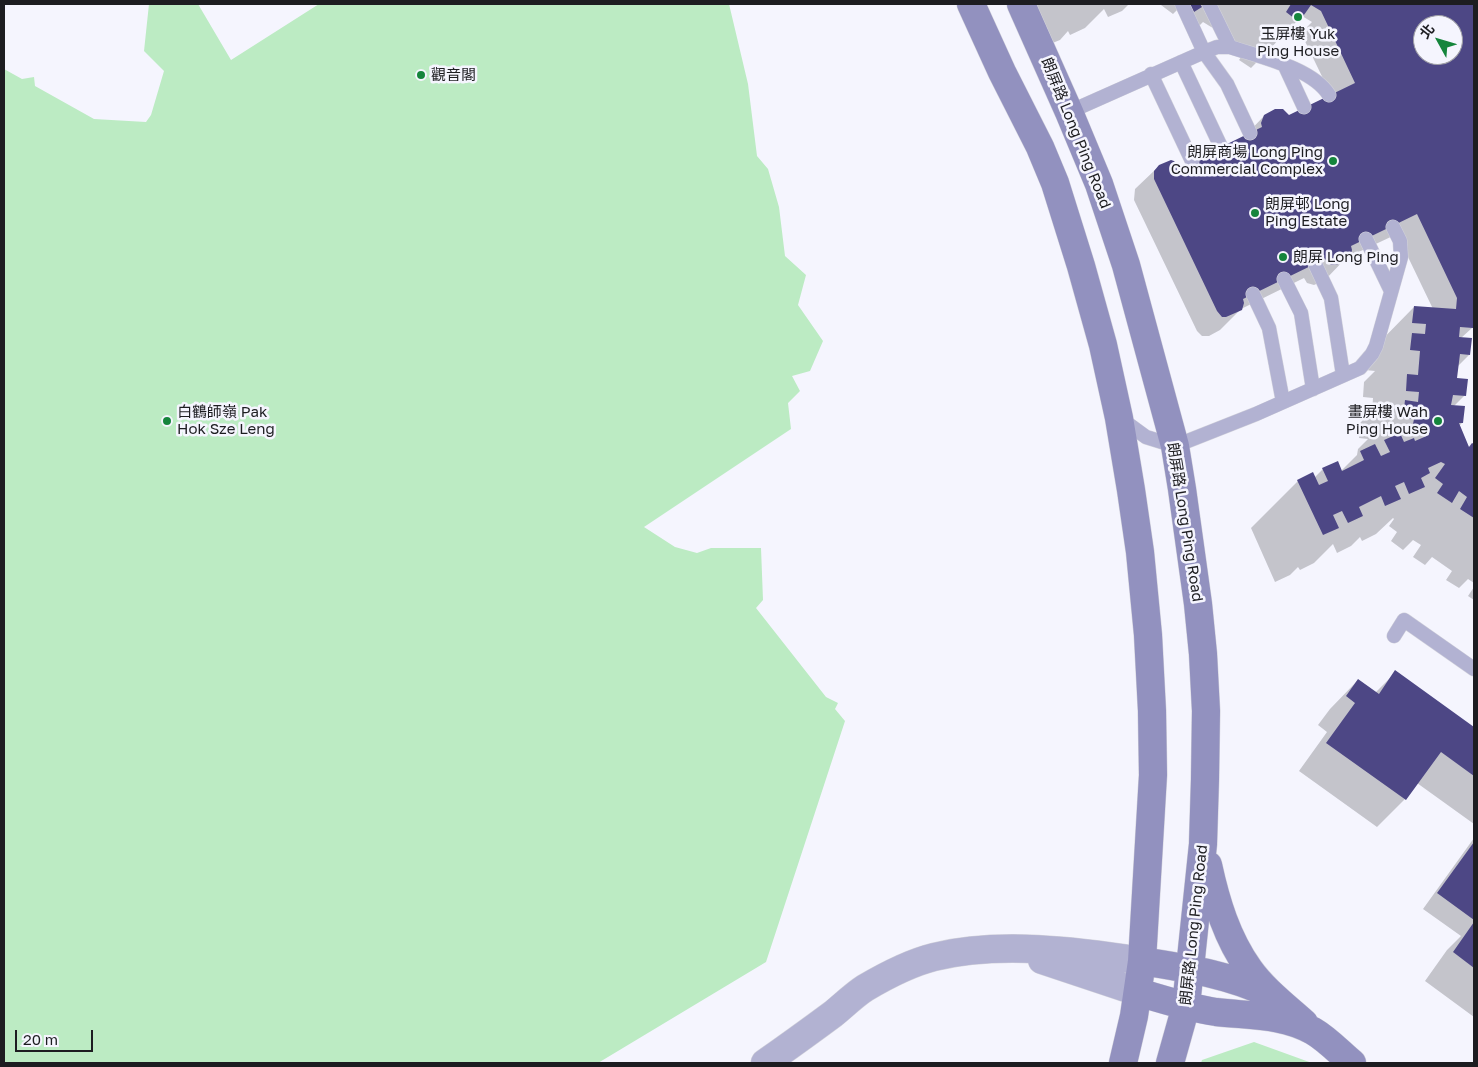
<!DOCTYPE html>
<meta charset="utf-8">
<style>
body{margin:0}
#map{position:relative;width:1478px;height:1067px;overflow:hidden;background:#f5f5fe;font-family:"Golos Text","Noto Sans TC",sans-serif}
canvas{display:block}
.frame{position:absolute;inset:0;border:5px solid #1d1d21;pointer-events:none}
.north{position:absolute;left:1413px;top:15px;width:50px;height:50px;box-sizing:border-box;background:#f5f5fe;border:1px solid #9f9fa6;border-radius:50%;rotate:309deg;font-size:14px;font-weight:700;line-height:20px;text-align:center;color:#1d1d21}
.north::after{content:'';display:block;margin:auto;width:18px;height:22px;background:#15853c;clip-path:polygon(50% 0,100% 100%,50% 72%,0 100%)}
.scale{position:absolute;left:15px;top:1030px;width:78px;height:22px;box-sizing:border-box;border:2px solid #1d1d21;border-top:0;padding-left:6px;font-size:15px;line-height:18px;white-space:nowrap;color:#1d1d21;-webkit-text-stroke:4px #f5f5fe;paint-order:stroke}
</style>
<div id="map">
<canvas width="1478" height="1067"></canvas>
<div class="frame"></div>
<div class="north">北</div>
<div class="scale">20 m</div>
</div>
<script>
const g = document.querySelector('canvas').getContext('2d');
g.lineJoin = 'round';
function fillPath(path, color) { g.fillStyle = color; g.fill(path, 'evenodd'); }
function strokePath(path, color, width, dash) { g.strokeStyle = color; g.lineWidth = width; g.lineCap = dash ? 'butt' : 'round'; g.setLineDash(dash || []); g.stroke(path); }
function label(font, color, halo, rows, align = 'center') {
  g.font = font + ' "Golos Text","Noto Sans TC",sans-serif'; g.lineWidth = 5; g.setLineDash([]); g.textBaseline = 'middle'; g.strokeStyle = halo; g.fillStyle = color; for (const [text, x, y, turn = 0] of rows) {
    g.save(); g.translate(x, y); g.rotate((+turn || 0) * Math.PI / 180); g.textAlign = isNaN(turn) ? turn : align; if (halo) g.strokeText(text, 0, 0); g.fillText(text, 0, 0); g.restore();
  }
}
fillPath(new Path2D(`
 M 149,4 L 198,4 L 231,60 L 319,4 L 729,4 L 748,84 L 757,156 L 768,169 L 779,207 L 785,256 L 806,275 L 798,305 L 823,341 L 810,371 L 792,376 L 800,391 L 788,403 L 791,429 L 644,527 L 675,547 L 697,553 L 711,548 L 761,548 L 763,600 L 756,608 L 826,697 L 838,703 L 835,709 L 845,721 L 766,962 L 598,1063 L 4,1063 L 4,69 L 22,79 L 34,77 L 35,86 L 94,119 L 146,122 L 151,115 L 164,71 L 144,51 Z
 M 1254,1042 L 1312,1063 L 1201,1063 L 1202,1060 Z`), '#bcebc3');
fillPath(new Path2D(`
 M 1026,4 L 1129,4 L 1122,11 L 1108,17 L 1104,9 L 1085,28 L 1070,35 L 1068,31 L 1060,40 L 1045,46 Z
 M 1162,4 L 1474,4 L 1474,308 L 1472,328 L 1461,338 L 1469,355 L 1457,367 L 1456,379 L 1465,395 L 1454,406 L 1462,423 L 1459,426 L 1468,448 L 1472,445 L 1474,446 L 1474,583 L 1468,579 L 1459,588 L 1446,580 L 1452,571 L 1432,557 L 1425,565 L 1413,557 L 1421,545 L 1413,540 L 1403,550 L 1391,541 L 1397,532 L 1389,526 L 1394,519 L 1393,518 L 1376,534 L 1362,541 L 1360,537 L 1351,546 L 1337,553 L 1333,544 L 1314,563 L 1300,570 L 1298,567 L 1290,575 L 1275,582 L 1251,528 L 1298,481 L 1314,478 L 1323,469 L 1341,471 L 1357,455 L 1358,449 L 1368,439 L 1359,438 L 1360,423 L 1372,411 L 1373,398 L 1363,397 L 1364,382 L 1375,371 L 1365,370 L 1367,355 L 1414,307 L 1433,309 L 1397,234 L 1346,258 L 1325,280 L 1314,285 L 1307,283 L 1304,278 L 1241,309 L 1220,330 L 1209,336 L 1202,336 L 1197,331 L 1134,200 L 1135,189 L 1156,169 L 1180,168 L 1244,137 L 1264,116 L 1288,116 L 1331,95 L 1301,33 L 1312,22 L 1302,16 L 1251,68 L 1239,60 L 1247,49 L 1203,22 L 1195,30 L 1183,4 L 1173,14 L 1161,5 ZM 1423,25 L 1453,25 L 1453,55 L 1423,55 Z
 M 1474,587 L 1474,600 L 1468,596 Z
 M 1396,672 L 1474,729 L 1474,824 L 1417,783 L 1405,799 L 1377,827 L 1299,771 L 1327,732 L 1318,725 L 1330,709 L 1358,680 L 1375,693 Z
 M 1474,838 L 1474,1017 L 1425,981 L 1447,950 L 1461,936 L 1423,909 Z`), '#0003');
fillPath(new Path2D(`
 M 1190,4 L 1200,4 L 1202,7 L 1194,12 Z
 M 1291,4 L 1474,4 L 1474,316 L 1473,328 L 1460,327 L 1459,337 L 1472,338 L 1470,355 L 1460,354 L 1457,378 L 1468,379 L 1466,396 L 1453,395 L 1451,405 L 1465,406 L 1463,423 L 1459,423 L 1469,447 L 1472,443 L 1474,444 L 1474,518 L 1460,509 L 1467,497 L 1459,491 L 1452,503 L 1437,493 L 1443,484 L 1435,478 L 1445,464 L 1441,462 L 1428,468 L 1430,473 L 1421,478 L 1425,487 L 1409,494 L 1404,482 L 1395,486 L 1401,499 L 1385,506 L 1381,496 L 1359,507 L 1363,516 L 1348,523 L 1342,511 L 1333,515 L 1339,528 L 1323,535 L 1297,480 L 1313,472 L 1319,485 L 1328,481 L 1322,468 L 1338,461 L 1342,471 L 1364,460 L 1360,451 L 1375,444 L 1381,456 L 1390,452 L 1384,440 L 1400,433 L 1404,442 L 1414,438 L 1415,441 L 1429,435 L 1429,430 L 1412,429 L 1414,419 L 1403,418 L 1405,400 L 1418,402 L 1419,392 L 1406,391 L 1407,374 L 1418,375 L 1420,351 L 1410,350 L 1412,333 L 1425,334 L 1426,324 L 1412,323 L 1414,306 L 1456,309 L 1457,298 L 1417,214 L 1351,246 L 1352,250 L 1350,258 L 1339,264 L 1331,265 L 1325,259 L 1243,299 L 1244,303 L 1242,310 L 1226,317 L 1222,317 L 1217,311 L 1154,179 L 1154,171 L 1159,165 L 1171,160 L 1174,161 L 1180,167 L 1262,127 L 1261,123 L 1264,115 L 1275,109 L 1283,109 L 1289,115 L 1355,83 L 1321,11 L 1311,5 L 1299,22 L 1286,12 ZM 1423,25 L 1453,25 L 1453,55 L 1423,55 Z
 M 1395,670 L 1474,727 L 1474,776 L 1441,752 L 1406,800 L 1326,743 L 1355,703 L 1346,696 L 1358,679 L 1379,694 Z
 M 1474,842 L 1474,920 L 1437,893 Z
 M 1474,922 L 1474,968 L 1453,952 Z`), '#4d4785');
const service = new Path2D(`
 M 1182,4 L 1204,52 L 1227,84 L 1250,133
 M 1209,4 L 1230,47
 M 1181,62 L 1221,147
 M 1285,66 L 1304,107
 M 1151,74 L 1192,161
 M 1069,112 L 1204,52 L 1217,47 L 1230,47 C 1260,57 1312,68 1329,95
 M 1366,239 L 1391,291
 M 1315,264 L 1331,298 L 1343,375
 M 1284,279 L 1301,313 L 1313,389
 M 1253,294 L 1269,328 L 1283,402
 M 1120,418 L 1146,437 L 1175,446 L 1256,414 L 1360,368 L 1372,354 L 1376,346 L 1401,257 L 1400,241 L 1393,227
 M 1394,636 L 1404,620 L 1474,669`);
const minor = new Path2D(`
 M 1042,960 L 1138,992
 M 765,1063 C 788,1047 810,1031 833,1014 C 843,1006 854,995 865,988 C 887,975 910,963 934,957 C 999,941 1077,951 1142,961`);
const secondary = new Path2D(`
 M 971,4 L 1002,72 L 1040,147 L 1055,183 L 1081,266 L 1103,345 L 1119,418 L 1131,490 L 1140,552 L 1148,635 L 1152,711 L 1153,775 L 1142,961 L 1134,1016 L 1123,1063
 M 1021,4 L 1069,112 L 1099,184 L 1126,265 L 1175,446 L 1182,489 L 1198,604 L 1203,654 L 1206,711 L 1205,779 L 1203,844 L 1186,1006 L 1170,1063
 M 1208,865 C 1216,902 1227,938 1249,969 C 1263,989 1285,1006 1304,1023
 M 1142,961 C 1184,968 1228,974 1267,993
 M 1138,992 C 1164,1000 1189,1008 1216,1012 C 1250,1016 1283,1014 1313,1031 C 1327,1039 1340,1053 1352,1063`);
strokePath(service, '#d2d2db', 15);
strokePath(minor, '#d2d2db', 29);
strokePath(secondary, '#d2d2db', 29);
strokePath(service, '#b2b2d2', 14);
strokePath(minor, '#b2b2d2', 28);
strokePath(secondary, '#9291bf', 28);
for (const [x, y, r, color] of [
 [1298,17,5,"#15853c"],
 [421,75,5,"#15853c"],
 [1333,161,5,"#15853c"],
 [1255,213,5,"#15853c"],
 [1283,257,5,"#15853c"],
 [167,421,5,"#15853c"],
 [1438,421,5,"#15853c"]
]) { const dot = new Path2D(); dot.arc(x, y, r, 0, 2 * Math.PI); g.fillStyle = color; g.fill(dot); strokePath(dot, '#f5f5fe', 2); }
label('15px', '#1d1d21', '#f5f5fe', [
 ["玉屏樓 Yuk",1298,34,"center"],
 ["Ping House",1298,51,"center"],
 ["觀音閣",431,75],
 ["朗屏商場 Long Ping",1323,152,"right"],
 ["Commercial Complex",1323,169,"right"],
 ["朗屏邨 Long",1265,204],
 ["Ping Estate",1265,221],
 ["朗屏 Long Ping",1293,257],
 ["白鶴師嶺 Pak",177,412],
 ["Hok Sze Leng",177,429],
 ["畫屏樓 Wah",1428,412,"right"],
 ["Ping House",1428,429,"right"]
], 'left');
label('15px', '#1d1d21', '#f5f5fe', [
 ["朗屏路 Long Ping Road",1076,133,68],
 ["朗屏路 Long Ping Road",1185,522,81],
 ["朗屏路 Long Ping Road",1194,925,-84]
]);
</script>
